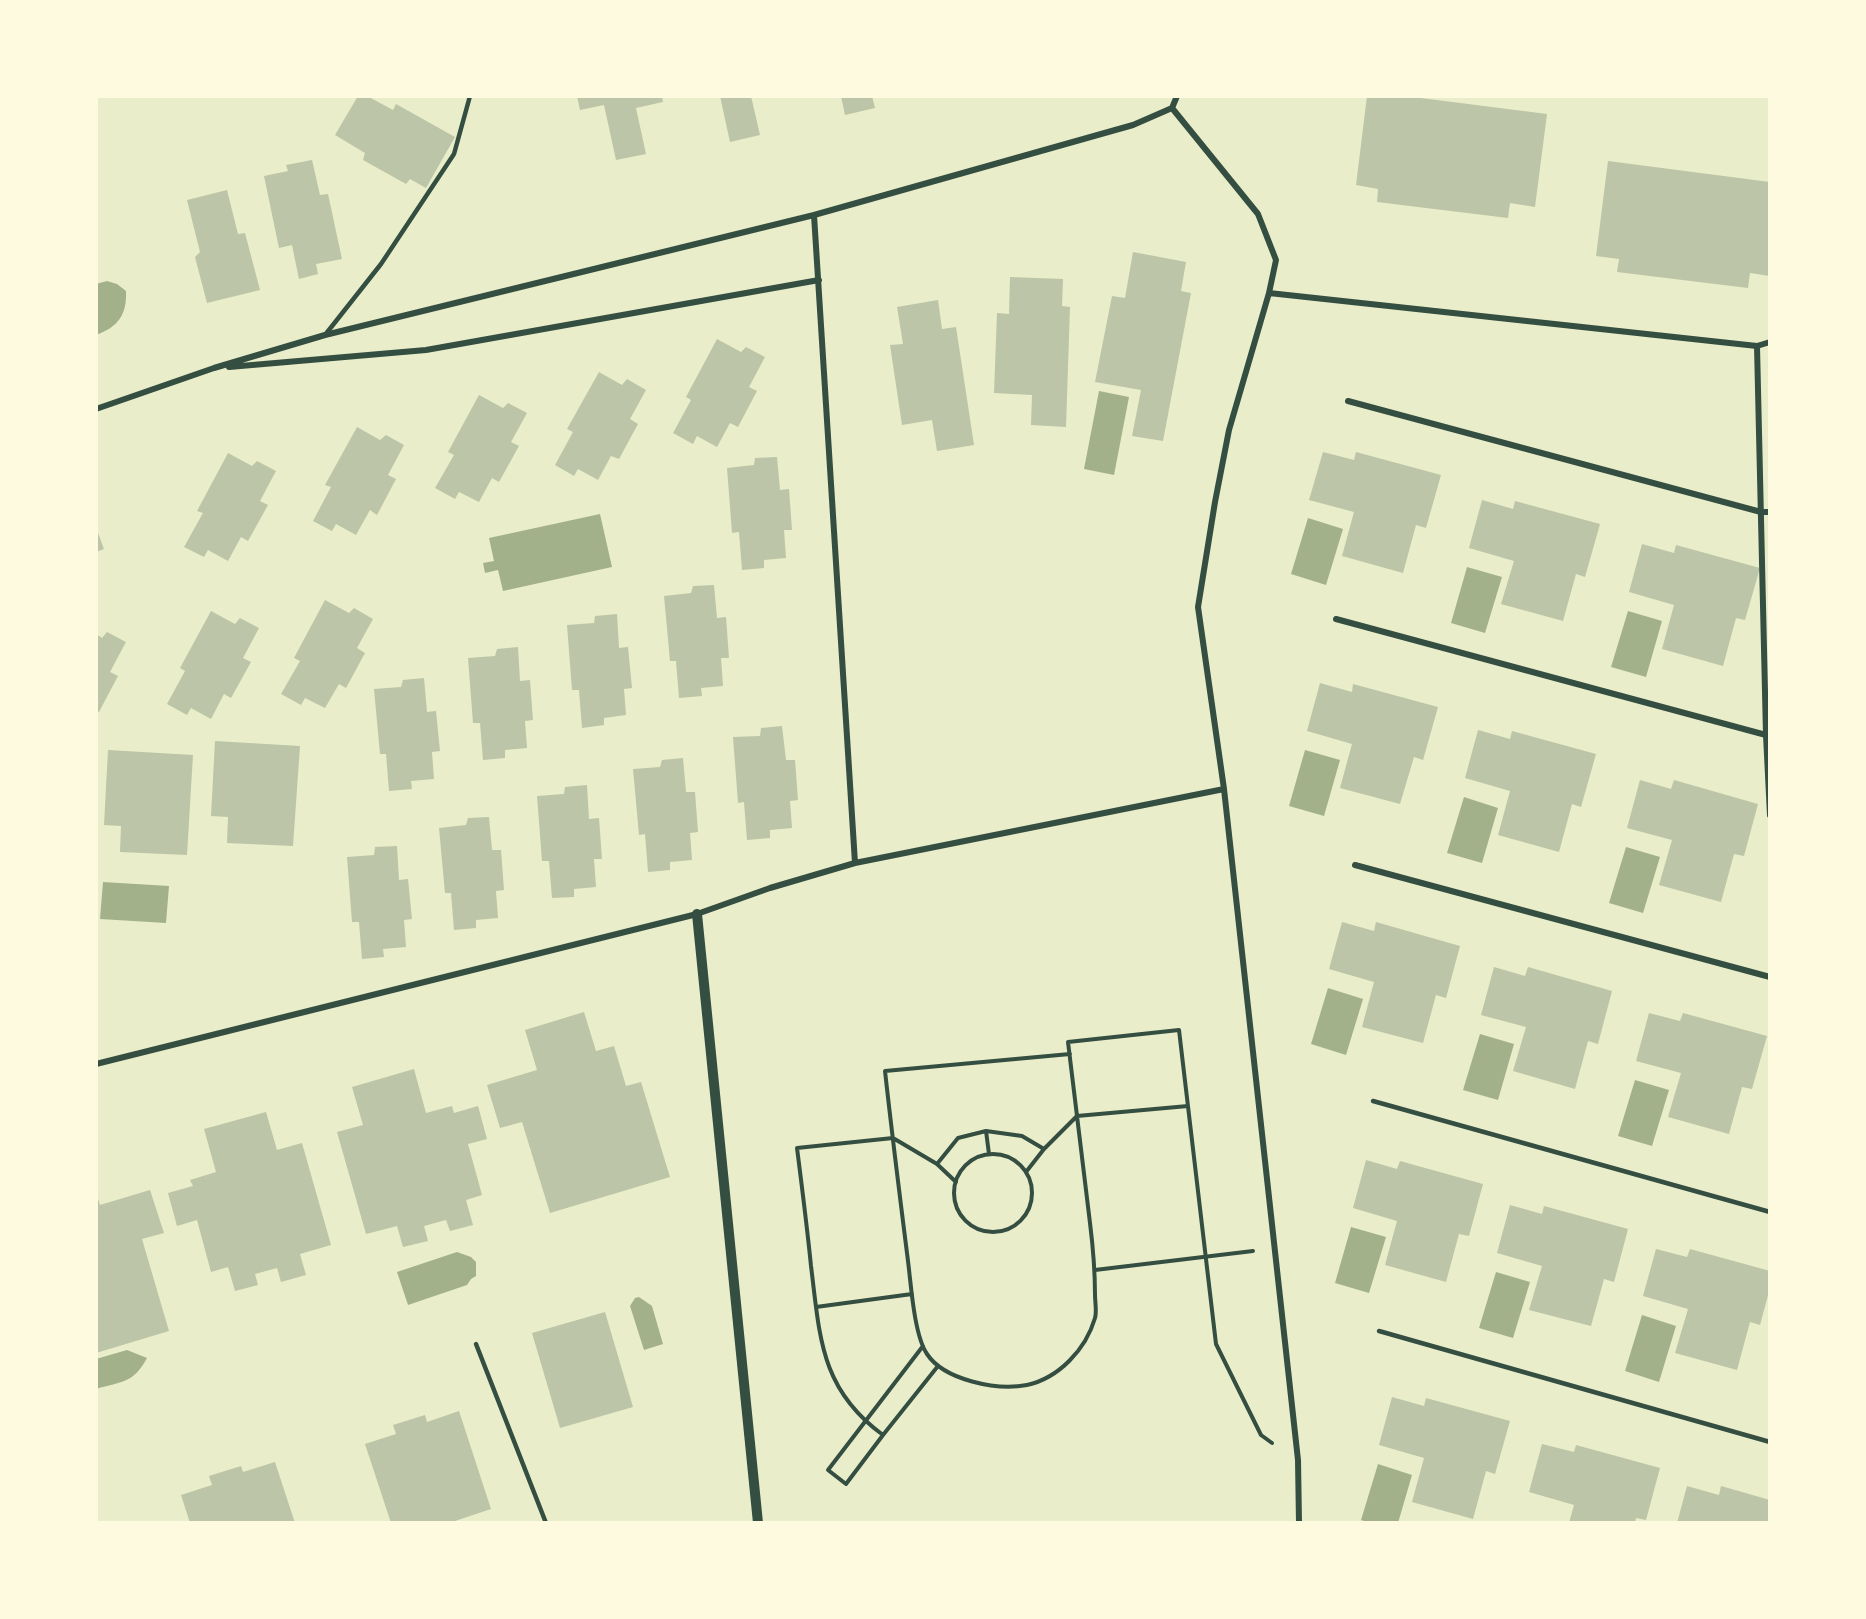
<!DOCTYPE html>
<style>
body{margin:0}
#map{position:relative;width:1866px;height:1619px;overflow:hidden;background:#e9edc9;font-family:"PT Serif",serif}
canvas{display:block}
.frame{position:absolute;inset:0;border:98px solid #fefae0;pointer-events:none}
</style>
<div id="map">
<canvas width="1866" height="1619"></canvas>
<div class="frame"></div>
</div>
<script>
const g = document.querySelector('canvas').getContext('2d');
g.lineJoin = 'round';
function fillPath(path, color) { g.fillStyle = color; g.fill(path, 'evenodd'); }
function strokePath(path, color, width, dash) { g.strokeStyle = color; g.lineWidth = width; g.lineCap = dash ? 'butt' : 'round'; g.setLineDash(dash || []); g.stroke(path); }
fillPath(new Path2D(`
 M 107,281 L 117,284 L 126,291 C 127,315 118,327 96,335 L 96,284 Z
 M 1099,391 L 1129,397 L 1114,475 L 1084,469 Z
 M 600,514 L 612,567 L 503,591 L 498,570 L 485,573 L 483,563 L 494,561 L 489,538 Z
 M 1308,518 L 1343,529 L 1326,585 L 1291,574 Z
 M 1467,567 L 1502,577 L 1485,633 L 1451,623 Z
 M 1628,611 L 1662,621 L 1646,677 L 1611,667 Z
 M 1305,750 L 1340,760 L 1324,816 L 1289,806 Z
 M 1464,797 L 1498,808 L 1482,863 L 1447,853 Z
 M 1626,847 L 1660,857 L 1643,913 L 1609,903 Z
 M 103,882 L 169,886 L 166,923 L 100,919 Z
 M 1328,988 L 1363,999 L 1346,1055 L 1311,1044 Z
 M 1480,1034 L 1514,1044 L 1498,1100 L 1463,1090 Z
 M 1635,1080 L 1669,1090 L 1652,1146 L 1618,1136 Z
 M 1351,1227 L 1386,1237 L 1369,1293 L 1335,1283 Z
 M 457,1252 L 471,1257 L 476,1262 L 476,1276 L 471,1279 L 467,1285 L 408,1305 L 397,1272 Z
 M 1496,1272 L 1530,1282 L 1513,1338 L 1479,1328 Z
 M 639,1297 L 652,1306 L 663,1344 L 644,1350 L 630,1306 L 635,1298 Z
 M 1642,1315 L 1676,1326 L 1659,1382 L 1625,1371 Z
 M 127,1350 L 147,1358 C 133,1384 122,1381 96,1389 L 96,1359 Z
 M 1378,1464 L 1412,1475 L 1398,1523 L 1370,1523 L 1361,1520 Z`), '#a3b18a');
fillPath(new Path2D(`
 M 358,96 L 367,96 L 393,110 L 396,104 L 455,137 L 426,188 L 410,179 L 406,184 L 363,160 L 365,153 L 335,135 Z
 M 577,96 L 662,96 L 663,102 L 636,108 L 646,154 L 616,160 L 604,105 L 580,110 Z
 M 720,96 L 751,96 L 760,135 L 730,142 Z
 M 841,96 L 872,96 L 875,108 L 845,115 Z
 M 1367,96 L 1405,96 L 1547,114 L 1535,207 L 1510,203 L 1508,218 L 1377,202 L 1378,189 L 1356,185 Z
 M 312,160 L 320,195 L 328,194 L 342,259 L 316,264 L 318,274 L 299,279 L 292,245 L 279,248 L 264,176 L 288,171 L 286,165 Z
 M 1608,161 L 1770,182 L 1770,276 L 1750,273 L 1748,288 L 1617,272 L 1619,259 L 1596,256 Z
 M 227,190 L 238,234 L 245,233 L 260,290 L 207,303 L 195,257 L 200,252 L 187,200 Z
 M 1133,252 L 1186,262 L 1181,291 L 1191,293 L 1163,441 L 1132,436 L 1141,390 L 1095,382 L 1112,296 L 1125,298 Z
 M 1010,277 L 1063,279 L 1062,306 L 1070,307 L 1066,427 L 1031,425 L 1032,395 L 994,393 L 997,313 L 1009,314 Z
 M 938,300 L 942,329 L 956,327 L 974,445 L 937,451 L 932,420 L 902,425 L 890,345 L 903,344 L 897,307 Z
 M 717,339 L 741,352 L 746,347 L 765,357 L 749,387 L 757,391 L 738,427 L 730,423 L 717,447 L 697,436 L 693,444 L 673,433 L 691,400 L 686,397 Z
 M 599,372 L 622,385 L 627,379 L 646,390 L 630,419 L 638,424 L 619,459 L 611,456 L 598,480 L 578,469 L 574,476 L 555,465 L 573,432 L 567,429 Z
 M 479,395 L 503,408 L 508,403 L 527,413 L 511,442 L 519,446 L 499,482 L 492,478 L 479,502 L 459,492 L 455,499 L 435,488 L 454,455 L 448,452 Z
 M 357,427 L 380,440 L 386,435 L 404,445 L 388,475 L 396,479 L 377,515 L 370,510 L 356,535 L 336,524 L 332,531 L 313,521 L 331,487 L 325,485 Z
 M 1323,452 L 1354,460 L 1356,452 L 1441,475 L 1426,528 L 1416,525 L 1403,573 L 1342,556 L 1354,512 L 1309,500 Z
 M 228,453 L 252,466 L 257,461 L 276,471 L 260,501 L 268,505 L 248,541 L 241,537 L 228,561 L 208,550 L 204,557 L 184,547 L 203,513 L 197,511 Z
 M 777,457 L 780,490 L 789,489 L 792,530 L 784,530 L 786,558 L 764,560 L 764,568 L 742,570 L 739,532 L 732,533 L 727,468 L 754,465 L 755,458 Z
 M 1482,500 L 1513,509 L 1515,501 L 1600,524 L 1585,577 L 1576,574 L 1563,621 L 1501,604 L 1514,561 L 1469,548 Z
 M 96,528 L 104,549 L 96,552 Z
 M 1642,544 L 1674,553 L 1676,545 L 1760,568 L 1745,620 L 1736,618 L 1723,666 L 1662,649 L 1674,605 L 1629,592 Z
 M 714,585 L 717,618 L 726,617 L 729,658 L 721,658 L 723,686 L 701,688 L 702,696 L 679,698 L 676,661 L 670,661 L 664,596 L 691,593 L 693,586 Z
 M 325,600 L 349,613 L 354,608 L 373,619 L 357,648 L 365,653 L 346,688 L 339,684 L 325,708 L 305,698 L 301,705 L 281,694 L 300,661 L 294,658 Z
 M 211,611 L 235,624 L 240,618 L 259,628 L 243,658 L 251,662 L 231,698 L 224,694 L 211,719 L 191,708 L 187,715 L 167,704 L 185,671 L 180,668 Z
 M 617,614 L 619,648 L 628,647 L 632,688 L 624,689 L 626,715 L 604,718 L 604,725 L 582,728 L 579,690 L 572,690 L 567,625 L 594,623 L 595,616 Z
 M 107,632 L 126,642 L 110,672 L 118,676 L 99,712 L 96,711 L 96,634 L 102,638 Z
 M 518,647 L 520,681 L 530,680 L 533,720 L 525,721 L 527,748 L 505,750 L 505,758 L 483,760 L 480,723 L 473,723 L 468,658 L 495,656 L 497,649 Z
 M 424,678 L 427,712 L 436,711 L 440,751 L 432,752 L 434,779 L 411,781 L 412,789 L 389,791 L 386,754 L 380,754 L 374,689 L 401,687 L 403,680 Z
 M 1320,683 L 1352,692 L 1353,684 L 1438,707 L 1423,760 L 1414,757 L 1400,804 L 1340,788 L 1352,744 L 1307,731 Z
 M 782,726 L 786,760 L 795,760 L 798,800 L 790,801 L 792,828 L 770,830 L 770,838 L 747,840 L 744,802 L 738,803 L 733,737 L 760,736 L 761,728 Z
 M 1478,730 L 1510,739 L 1512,731 L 1596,754 L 1581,807 L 1572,804 L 1559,852 L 1498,835 L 1510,791 L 1465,778 Z
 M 215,741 L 300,746 L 293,846 L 227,843 L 228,817 L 211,816 Z
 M 108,750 L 193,755 L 187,855 L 120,852 L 121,826 L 104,825 Z
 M 683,758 L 686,792 L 695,792 L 698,832 L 690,833 L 692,860 L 670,862 L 670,870 L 648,872 L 645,834 L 639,835 L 633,769 L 660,767 L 662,760 Z
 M 1640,780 L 1671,789 L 1674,780 L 1758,804 L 1744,856 L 1734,854 L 1721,902 L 1659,885 L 1672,840 L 1627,828 Z
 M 587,785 L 589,819 L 599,818 L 602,859 L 594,859 L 596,887 L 574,889 L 574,897 L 552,898 L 549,861 L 542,861 L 537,796 L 564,794 L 565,787 Z
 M 489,817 L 492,850 L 501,850 L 504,890 L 496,891 L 498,918 L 476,920 L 476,928 L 454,930 L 451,893 L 445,893 L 439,828 L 466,825 L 468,818 Z
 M 397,846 L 399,880 L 408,879 L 412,919 L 404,920 L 406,947 L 383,949 L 384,957 L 362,959 L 359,922 L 352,922 L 347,857 L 374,855 L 375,847 Z
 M 1342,922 L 1374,931 L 1376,922 L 1460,946 L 1446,998 L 1436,995 L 1423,1043 L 1362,1027 L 1374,982 L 1329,969 Z
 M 1494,967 L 1525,976 L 1528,967 L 1612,991 L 1598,1044 L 1588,1041 L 1575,1089 L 1513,1071 L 1526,1027 L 1481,1015 Z
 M 584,1012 L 596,1051 L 614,1046 L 626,1086 L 641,1082 L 670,1177 L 550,1213 L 522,1122 L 500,1128 L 487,1085 L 537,1070 L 525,1030 Z
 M 1649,1013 L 1680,1021 L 1683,1013 L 1767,1036 L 1752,1089 L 1742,1087 L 1729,1134 L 1668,1117 L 1681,1073 L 1636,1061 Z
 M 414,1069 L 426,1113 L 452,1106 L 454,1113 L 478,1106 L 487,1139 L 468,1144 L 482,1195 L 466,1200 L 473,1225 L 450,1231 L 446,1220 L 424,1226 L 428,1241 L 403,1247 L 397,1226 L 366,1234 L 337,1132 L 363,1125 L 352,1087 Z
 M 266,1112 L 277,1150 L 302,1143 L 331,1245 L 300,1254 L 306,1275 L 281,1282 L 277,1268 L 255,1274 L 258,1285 L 235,1291 L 228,1267 L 211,1272 L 197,1220 L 177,1226 L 168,1193 L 193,1186 L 190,1180 L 216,1172 L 204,1129 Z
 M 1366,1160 L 1397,1169 L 1400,1161 L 1483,1184 L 1469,1236 L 1459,1234 L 1446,1282 L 1385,1265 L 1397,1221 L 1353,1208 Z
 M 150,1190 L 164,1233 L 142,1239 L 169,1331 L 96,1353 L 96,1192 L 100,1205 Z
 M 1510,1205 L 1542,1214 L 1544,1206 L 1628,1229 L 1614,1282 L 1604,1279 L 1591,1326 L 1529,1310 L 1542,1266 L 1497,1253 Z
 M 1656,1249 L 1687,1257 L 1690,1249 L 1770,1271 L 1770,1288 L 1760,1325 L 1750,1322 L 1737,1370 L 1675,1353 L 1688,1309 L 1643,1296 Z
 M 605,1312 L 633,1407 L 560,1428 L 532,1333 Z
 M 1392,1397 L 1424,1406 L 1426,1398 L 1510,1421 L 1495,1474 L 1486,1471 L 1473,1519 L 1412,1502 L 1424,1458 L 1379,1445 Z
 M 459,1411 L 491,1509 L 449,1523 L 391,1523 L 365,1444 L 396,1434 L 393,1425 L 425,1415 L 427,1422 Z
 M 1542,1444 L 1574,1452 L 1576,1445 L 1660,1468 L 1646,1520 L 1636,1518 L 1635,1523 L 1569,1523 L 1574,1505 L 1529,1492 Z
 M 275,1462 L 295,1523 L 190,1523 L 181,1495 L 212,1485 L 209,1476 L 241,1466 L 243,1472 Z
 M 1687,1486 L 1719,1495 L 1721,1486 L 1770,1500 L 1770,1523 L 1677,1523 Z`), '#bcc5a7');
strokePath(new Path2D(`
 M 1070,1054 L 885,1071 C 892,1134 900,1198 908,1261 C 911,1284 914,1335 927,1354 C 944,1380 997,1391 1027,1385 C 1059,1378 1086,1349 1095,1318 C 1097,1311 1095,1303 1095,1295 C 1095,1271 1093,1247 1090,1223 C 1083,1163 1075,1102 1068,1042 L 1179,1030 L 1216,1344 L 1261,1435 L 1272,1443
 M 986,1131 L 989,1154
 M954 1193a39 39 0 1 1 78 0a39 39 0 1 1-78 0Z
 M 937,1164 L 956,1182
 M 1026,1172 L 1044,1149
 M 1095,1270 L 1253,1251
 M 816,1307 L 912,1294
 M 938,1366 L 883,1435 C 820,1389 820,1337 811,1266 C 807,1226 802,1187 797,1148 L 893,1138 L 937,1164 L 958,1138 L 986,1131 L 1022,1136 L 1044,1149 L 1077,1116 L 1188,1106
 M 883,1435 L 846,1484 L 828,1470 L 923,1346`), '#344e41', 4);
strokePath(new Path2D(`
 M 325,335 L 381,264 L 454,154 L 470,96
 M 1373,1101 L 1770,1212
 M 1379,1331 L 1770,1442
 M 476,1344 L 546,1523`), '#344e41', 4.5);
strokePath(new Path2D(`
 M 1172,108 L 1258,214 L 1276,260 L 1269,293 L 1229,430 L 1215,502 L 1198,607 L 1224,789 L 1298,1460 L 1299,1523
 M 1172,108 L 1177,96
 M 814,215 L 855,863
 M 1269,293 L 1757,346 L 1770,342
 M 1757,346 L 1766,735 L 1770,815
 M 229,367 L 426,350 L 819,280
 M 1348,401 L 1761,512 L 1770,512
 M 96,409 L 214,368 L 325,335 L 814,215 L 1133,125 L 1172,108
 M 1336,619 L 1766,735
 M 1355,865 L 1770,977
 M 96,1064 L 697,914 L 770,888 L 855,863 L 1224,789`), '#344e41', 6);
strokePath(new Path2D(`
 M 697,914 L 758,1523`), '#344e41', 10);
</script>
